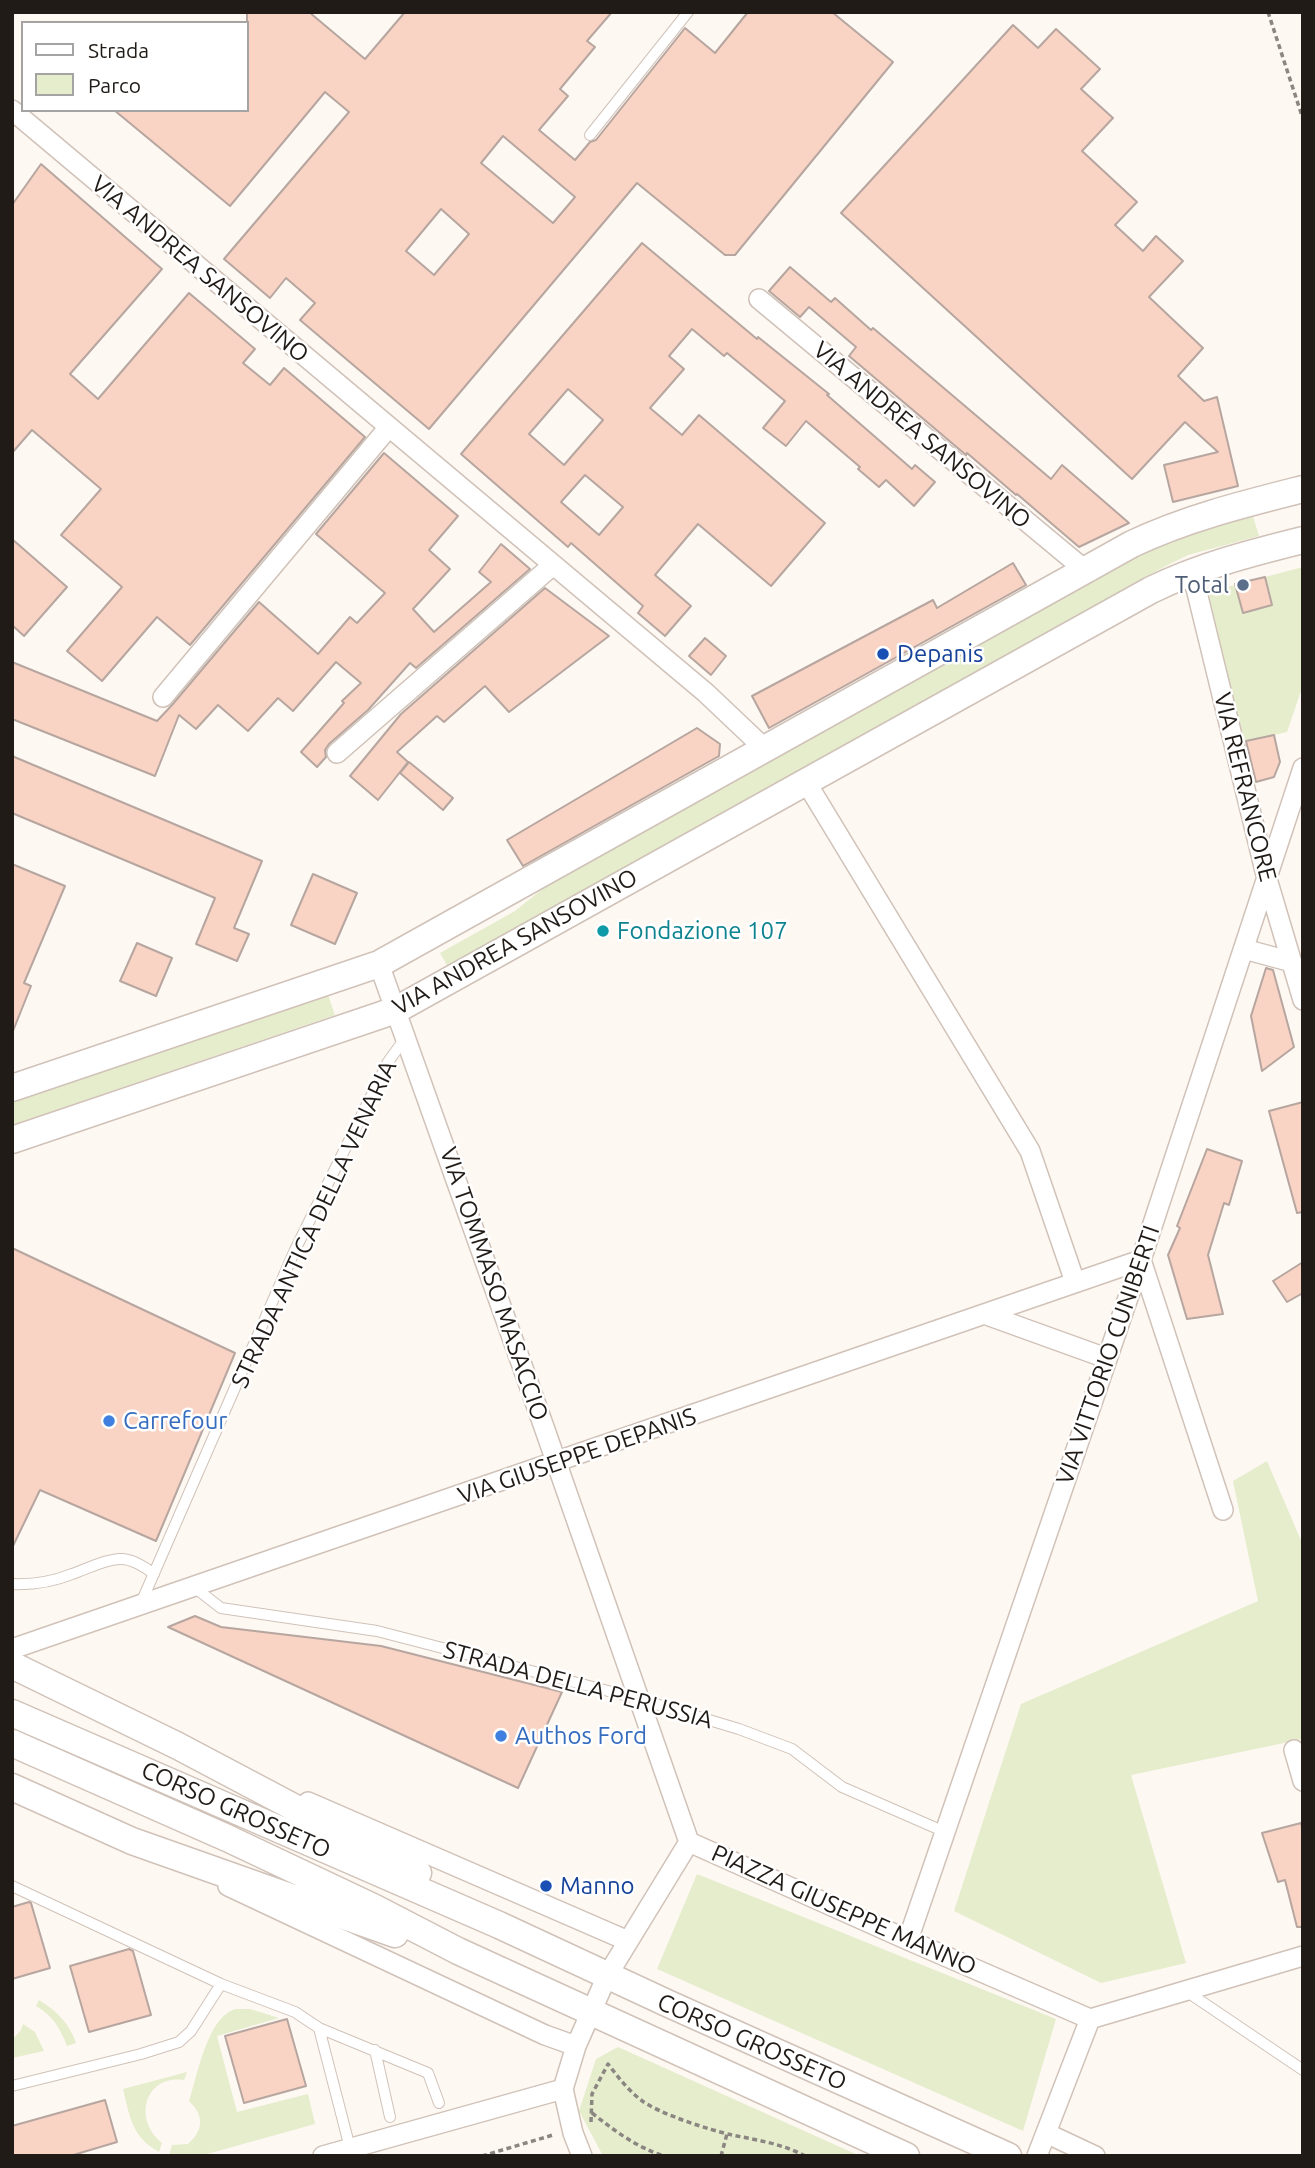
<!DOCTYPE html>
<style>
body{margin:0}
#map{position:relative;width:1315px;height:2168px;overflow:hidden;background:#fef8f3;font-family:Ubuntu,sans-serif}
canvas{display:block}
.frame{position:absolute;inset:0;border:14px solid #201b17;pointer-events:none}
.legend{position:absolute;left:21px;top:21px;width:228px;height:91px;box-sizing:border-box;background:#fff;border:2px solid #a6a4a2;margin:0;padding:9px 12px;list-style:none;font-size:21px;color:#201b17}
.legend li{display:flex;align-items:center;gap:14px;height:35px}
.legend b{width:35px;border:2px solid #a6a4a2}
</style>
<div id="map">
<canvas width="1315" height="2168"></canvas>
<div class="frame"></div>
<ul class="legend">
<li><b style="height:9px;background:#fff"></b>Strada</li>
<li><b style="height:19px;background:#e5edcc"></b>Parco</li>
</ul>
</div>
<script>
const g = document.querySelector('canvas').getContext('2d');
g.lineJoin = 'round';
function fillPath(path, color) { g.fillStyle = color; g.fill(path, 'evenodd'); }
function strokePath(path, color, width, dash) { g.strokeStyle = color; g.lineWidth = width; g.lineCap = dash ? 'butt' : 'round'; g.setLineDash(dash || []); g.stroke(path); }
function label(font, color, halo, rows, align = 'center') {
  g.font = font + ' Ubuntu,sans-serif'; g.lineWidth = 5; g.setLineDash([]); g.textBaseline = 'middle'; g.strokeStyle = halo; g.fillStyle = color; for (const [text, x, y, turn = 0] of rows) {
    g.save(); g.translate(x, y); g.rotate((+turn || 0) * Math.PI / 180); g.textAlign = isNaN(turn) ? turn : align; if (halo) g.strokeText(text, 0, 0); g.fillText(text, 0, 0); g.restore();
  }
}
fillPath(new Path2D(`
 M 1252,513 L 1259,536 L 1188,555 L 1162,568 L 448,967 L 440,953 L 515,911 L 561,874 L 1157,542 Z
 M 1303,567 L 1303,685 L 1287,732 L 1240,743 L 1208,592 Z
 M 327,992 L 335,1015 L 12,1125 L 12,1099 Z
 M 1267,1461 L 1303,1545 L 1303,1739 L 1131,1775 L 1186,1963 L 1101,1983 L 954,1911 L 1021,1704 L 1258,1601 L 1233,1481 Z
 M 697,1874 L 1056,2019 L 1023,2131 L 657,1969 Z
 M 39,2000 C 57,2011 69,2023 76,2043 L 67,2046 C 60,2028 53,2016 36,2006 Z
 M 235,2009 L 250,2009 L 279,2018 L 217,2036 L 237,2112 L 308,2094 L 315,2124 L 200,2156 L 169,2156 L 172,2145 L 188,2144 C 204,2130 204,2115 189,2101 C 198,2074 207,2018 235,2009 Z
 M 23,2024 L 35,2032 L 44,2051 L 12,2058 L 12,2040 L 21,2030 Z
 M 618,2047 L 860,2156 L 603,2156 L 579,2111 L 596,2059 Z
 M 187,2072 L 184,2080 C 144,2075 133,2120 162,2143 L 159,2152 C 131,2136 130,2117 123,2089 Z`), '#e5edcc');
const building = new Path2D(`
 M 247,12 L 309,12 L 365,59 L 405,12 L 612,12 L 587,41 L 595,47 L 560,89 L 568,96 L 539,130 L 575,160 L 590,142 L 596,140 L 685,28 L 715,53 L 748,12 L 832,12 L 893,62 L 735,255 L 725,255 L 637,183 L 429,429 L 300,320 L 315,303 L 286,278 L 270,298 L 224,259 L 349,112 L 325,92 L 230,206 L 114,110 L 247,110 ZM 503,136 L 575,197 L 553,223 L 481,163 ZM 441,209 L 469,234 L 434,275 L 406,251 Z
 M 1013,25 L 1038,48 L 1056,29 L 1100,69 L 1081,89 L 1113,118 L 1082,151 L 1137,202 L 1115,225 L 1143,251 L 1156,236 L 1183,261 L 1149,297 L 1203,348 L 1178,376 L 1204,401 L 1217,397 L 1238,486 L 1173,502 L 1164,465 L 1218,452 L 1185,422 L 1132,479 L 841,213 Z
 M 41,164 L 162,269 L 70,374 L 98,399 L 189,293 L 255,349 L 243,363 L 270,385 L 284,368 L 365,437 L 190,645 L 157,617 L 102,681 L 67,651 L 122,587 L 61,535 L 101,489 L 32,430 L 12,453 L 12,205 Z
 M 642,243 L 757,339 L 758,337 L 829,394 L 827,395 L 912,469 L 915,465 L 935,482 L 914,506 L 886,480 L 879,487 L 858,469 L 860,467 L 806,421 L 786,446 L 763,428 L 785,401 L 727,353 L 724,356 L 692,329 L 669,356 L 684,369 L 650,408 L 682,435 L 699,415 L 825,523 L 771,586 L 698,524 L 655,575 L 691,606 L 665,636 L 638,613 L 643,606 L 571,543 L 568,547 L 461,454 ZM 568,389 L 603,420 L 564,465 L 529,434 ZM 585,475 L 623,507 L 599,535 L 561,502 Z
 M 790,267 L 831,302 L 835,298 L 871,330 L 873,328 L 1051,479 L 1062,465 L 1129,523 L 1079,547 L 1017,494 L 1016,495 L 967,453 L 966,455 L 849,356 L 856,347 L 809,307 L 800,317 L 769,291 Z
 M 384,453 L 458,516 L 429,550 L 450,569 L 413,609 L 434,632 L 491,582 L 479,572 L 501,544 L 530,569 L 416,668 L 410,663 L 368,710 L 329,744 L 325,750 L 326,757 L 317,767 L 301,752 L 344,703 L 342,701 L 361,683 L 336,662 L 293,711 L 278,698 L 248,731 L 218,705 L 196,729 L 179,715 L 155,776 L 12,719 L 12,662 L 157,721 L 172,705 L 259,602 L 318,654 L 350,617 L 357,623 L 385,593 L 316,534 Z
 M 12,539 L 67,587 L 24,636 L 12,625 Z
 M 1013,563 L 1026,585 L 769,728 L 752,696 L 933,600 L 937,608 Z
 M 1265,577 L 1272,605 L 1243,613 L 1235,584 Z
 M 545,588 L 609,636 L 509,712 L 485,686 L 444,722 L 437,716 L 397,752 L 408,762 L 378,800 L 350,776 L 401,714 Z
 M 705,638 L 726,656 L 711,675 L 689,656 Z
 M 697,728 L 720,744 L 719,756 L 523,866 L 507,840 Z
 M 1274,735 L 1280,762 L 1274,777 L 1256,782 L 1246,741 Z
 M 12,756 L 262,861 L 234,928 L 249,934 L 237,961 L 196,944 L 215,898 L 12,813 Z
 M 409,762 L 453,798 L 443,810 L 400,773 Z
 M 12,864 L 65,886 L 24,983 L 31,986 L 13,1031 Z
 M 313,874 L 357,893 L 335,944 L 291,925 Z
 M 137,943 L 172,958 L 156,996 L 120,981 Z
 M 1266,968 L 1273,970 L 1294,1047 L 1262,1071 L 1251,1016 Z
 M 1303,1102 L 1303,1212 L 1297,1213 L 1269,1111 Z
 M 1207,1149 L 1242,1161 L 1229,1205 L 1224,1203 L 1208,1255 L 1223,1314 L 1187,1319 L 1168,1255 L 1180,1228 L 1177,1226 Z
 M 12,1248 L 235,1353 L 156,1541 L 40,1490 L 12,1548 Z
 M 1303,1262 L 1303,1293 L 1287,1302 L 1273,1281 Z
 M 195,1616 L 221,1627 L 381,1646 L 562,1692 L 518,1788 L 168,1627 Z
 M 1301,1823 L 1303,1831 L 1303,1927 L 1297,1927 L 1285,1880 L 1278,1882 L 1262,1833 Z
 M 29,1902 L 31,1903 L 50,1968 L 12,1979 L 12,1907 Z
 M 129,1949 L 133,1951 L 151,2015 L 89,2032 L 70,1966 Z
 M 287,2019 L 306,2086 L 244,2103 L 225,2036 Z
 M 105,2100 L 117,2142 L 70,2156 L 12,2156 L 12,2126 Z`);
fillPath(building, '#f9d3c4');
strokePath(building, '#b6a69f', 2);
const service = new Path2D(`
 M 590,135 L 688,12
 M 12,1584 C 33,1585 52,1582 72,1574 C 87,1569 103,1560 119,1559 C 132,1558 145,1567 154,1574
 M 194,1587 L 221,1608 L 377,1631 L 639,1699 L 739,1729 L 792,1749 L 842,1787 L 945,1832
 M 141,1603 L 295,1250 L 388,1062 L 406,1037
 M 12,1886 L 221,1984 L 295,2012 L 319,2028 L 350,2148
 M 1186,1991 L 1303,2070
 M 319,2028 L 428,2073 L 439,2103
 M 375,2050 L 390,2117
 M 12,2086 L 141,2054 L 179,2042 L 191,2031 L 221,1984`);
const minor = new Path2D(`
 M 12,110 L 706,693 L 764,748
 M 759,299 L 1085,570
 M 1192,572 L 1267,879 L 1303,1000
 M 163,697 L 389,427
 M 337,753 L 553,565
 M 806,782 L 1030,1151 L 1075,1282
 M 1244,949 L 1292,962
 M 379,964 L 544,1427 L 689,1842
 M 984,1314 L 1106,1358
 M 12,1649 L 1141,1260 L 1223,1510
 M 1294,1750 L 1303,1781
 M 308,1802 L 628,1941
 M 689,1842 L 908,1940 L 1090,2019 L 1037,2156
 M 228,1886 L 545,2035 L 576,2046
 M 908,1940 L 1141,1260 L 1303,768
 M 1090,2019 L 1303,1956
 M 1046,2133 L 1095,2156
 M 323,2156 L 563,2089
 M 582,2156 L 573,2133 L 563,2089 L 576,2046 L 607,1976 L 689,1842`);
const secondary = new Path2D(`
 M 12,1088 L 379,964 L 1132,544 C 1187,518 1244,504 1303,489
 M 12,1140 L 396,1010 L 1151,590 C 1200,566 1251,553 1303,540
 M 12,1665 L 178,1746 L 418,1873
 M 12,1713 L 499,1925 L 669,2004 L 1008,2156
 M 12,1743 L 227,1838 L 375,1908 L 458,1951 L 906,2156
 M 12,1787 L 132,1841 L 395,1934`);
strokePath(service, '#d0c2b8', 12);
strokePath(minor, '#d0c2b8', 22);
strokePath(secondary, '#d0c2b8', 29);
strokePath(new Path2D(`
 M 1268,12 L 1303,119
 M 592,2113 C 615,2131 636,2147 664,2156
 M 591,2122 L 592,2094 L 608,2064 C 618,2077 628,2090 641,2100 C 659,2114 710,2130 732,2135 C 757,2140 783,2144 805,2156
 M 482,2156 L 553,2135
 M 721,2156 L 727,2134`), '#8b8681', 3.5, [5, 3.5]);
strokePath(service, '#fff', 10);
strokePath(minor, '#fff', 19);
strokePath(secondary, '#fff', 26);
for (const [x, y, r, color] of [
 [1243,585,7,"#5c6f8a"],
 [883,654,7,"#1a4fb4"],
 [603,931,7,"#0f9aa8"],
 [109,1421,7,"#3f7fe0"],
 [501,1736,7,"#3f7fe0"],
 [546,1886,7,"#1a4fb4"]
]) { const dot = new Path2D(); dot.arc(x, y, r, 0, 2 * Math.PI); g.fillStyle = color; g.fill(dot); strokePath(dot, '#fff', 2.5); }
label('24px', '#201b17', '#fff', [
 ["VIA ANDREA SANSOVINO",200,269,40],
 ["VIA ANDREA SANSOVINO",922,435,40],
 ["VIA REFRANCORE",1245,787,76],
 ["VIA ANDREA SANSOVINO",515,942,-29],
 ["STRADA ANTICA DELLA VENARIA",314,1224,-65],
 ["VIA TOMMASO MASACCIO",494,1284,71],
 ["VIA VITTORIO CUNIBERTI",1108,1355,-71],
 ["VIA GIUSEPPE DEPANIS",577,1456,-19],
 ["STRADA DELLA PERUSSIA",578,1685,15],
 ["CORSO GROSSETO",236,1810,24],
 ["PIAZZA GIUSEPPE MANNO",844,1910,24],
 ["CORSO GROSSETO",752,2042,24]
]);
label('24px', '#4e5e75', '#fff', [
 ["Total",1229,585]
], 'right');
label('24px', '#164399', '#fff', [
 ["Depanis",897,654],
 ["Manno",560,1886]
], 'left');
label('24px', '#0d838f', '#fff', [
 ["Fondazione 107",617,931]
], 'left');
label('24px', '#366cbe', '#fff', [
 ["Carrefour",123,1421],
 ["Authos Ford",515,1736]
], 'left');
</script>
